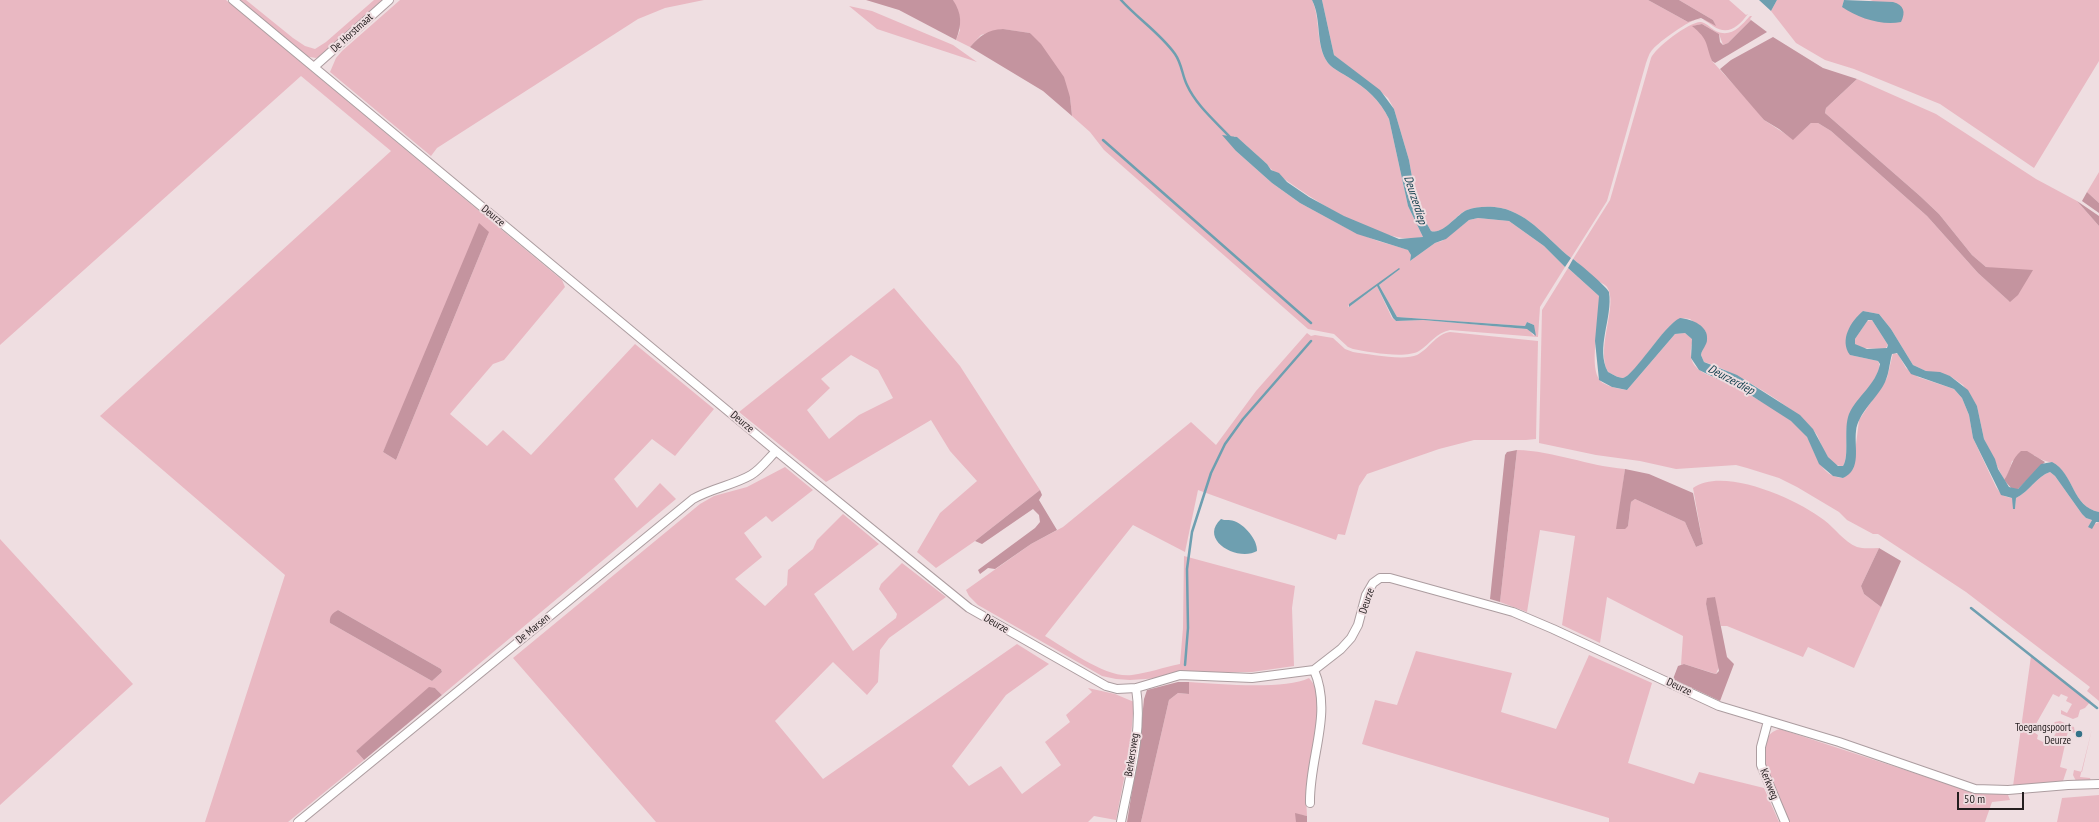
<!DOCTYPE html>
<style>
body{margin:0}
#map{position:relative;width:2099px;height:822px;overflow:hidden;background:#efdee1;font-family:"PT Sans Narrow",sans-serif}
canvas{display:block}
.scale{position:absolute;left:1957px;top:792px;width:67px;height:18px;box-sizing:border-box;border:2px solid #241e1f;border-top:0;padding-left:5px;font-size:12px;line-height:14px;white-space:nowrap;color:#241e1f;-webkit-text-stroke:3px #efdee1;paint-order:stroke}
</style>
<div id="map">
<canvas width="2099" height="822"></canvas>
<div class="scale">50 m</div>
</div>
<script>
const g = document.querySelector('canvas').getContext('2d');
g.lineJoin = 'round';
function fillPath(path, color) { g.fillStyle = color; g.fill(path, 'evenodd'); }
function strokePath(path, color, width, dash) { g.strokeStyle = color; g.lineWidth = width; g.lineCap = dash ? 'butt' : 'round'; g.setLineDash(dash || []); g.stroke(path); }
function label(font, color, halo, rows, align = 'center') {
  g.font = font + ' "PT Sans Narrow",sans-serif'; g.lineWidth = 4; g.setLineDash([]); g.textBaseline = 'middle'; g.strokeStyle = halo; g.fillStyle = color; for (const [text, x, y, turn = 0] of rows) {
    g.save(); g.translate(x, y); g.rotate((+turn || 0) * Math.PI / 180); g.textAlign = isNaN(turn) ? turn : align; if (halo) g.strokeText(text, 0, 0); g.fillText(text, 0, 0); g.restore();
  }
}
fillPath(new Path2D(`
 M 0,0 L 226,0 L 562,280 L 565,287 L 504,360 L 493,364 L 450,414 L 487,446 L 503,430 L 531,455 L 635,344 L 714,409 L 675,456 L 652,439 L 614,479 L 637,508 L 660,483 L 676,499 L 442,695 L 435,688 L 356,751 L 364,760 L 288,822 L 205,822 L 285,575 L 100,416 L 391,151 L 301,76 L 0,345 ZM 489,232 L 396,460 L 383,452 ZM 338,610 L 441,669 L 442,672 L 432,681 L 330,623 L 330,619 Z
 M 236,0 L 246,0 L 293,38 L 305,46 L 315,49 L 326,42 L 374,0 L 386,0 L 324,55 L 316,58 L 304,56 Z
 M 400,0 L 704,0 L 665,8 L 638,19 L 437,148 L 431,156 L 330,72 L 336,58 L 342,51 Z
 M 953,0 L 1312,0 C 1321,19 1315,45 1328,63 C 1333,69 1342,73 1348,77 C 1366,88 1380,100 1389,119 L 1408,206 L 1423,237 C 1381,248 1303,193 1272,170 C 1269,168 1268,165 1266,163 C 1258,157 1241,139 1234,136 L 1236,151 L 1272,183 L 1300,203 L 1352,231 L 1378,241 L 1409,250 L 1411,255 L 1410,261 L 1435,243 L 1442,241 L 1469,220 L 1478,218 L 1509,221 L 1544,246 L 1565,267 L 1540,307 L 1538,337 L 1450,330 C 1436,333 1430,344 1419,351 C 1406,359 1368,352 1353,349 L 1348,347 L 1334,334 L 1308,329 L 1104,150 L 1090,132 L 1072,116 L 1070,97 L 1030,33 L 1002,29 L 981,35 L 970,47 L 956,40 L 960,30 ZM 1400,269 L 1379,285 L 1397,317 L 1525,326 L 1527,322 L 1534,325 L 1534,336 L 1528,329 L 1423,320 L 1396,321 L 1392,318 L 1377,286 L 1349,307 L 1348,306 Z
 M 1322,0 L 1648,0 L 1688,22 C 1699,17 1705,19 1715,25 L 1713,20 L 1679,0 L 1729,0 L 1746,15 L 1748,14 C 1738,27 1728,36 1713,26 C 1709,23 1704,19 1699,19 C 1690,19 1659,42 1653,49 C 1649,53 1648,58 1646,63 L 1607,201 L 1571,258 C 1549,241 1530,214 1501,208 C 1491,206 1477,206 1467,210 C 1456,214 1444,235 1431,231 L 1423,217 L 1415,194 L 1409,160 L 1394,109 L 1388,98 L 1334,55 Z
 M 1777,0 L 1844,0 L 1842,7 L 1873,1 L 1870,0 L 2099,0 L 2099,61 L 2034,168 L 1940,104 L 1854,69 L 1825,60 L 1796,43 L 1771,11 Z
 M 849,6 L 872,11 L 953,45 L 977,62 L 877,29 Z
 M 1750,16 L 1752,16 L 1750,19 L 1751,20 L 1728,43 L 1723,45 L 1719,34 L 1702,24 L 1693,26 L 1703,35 L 1708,43 L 1712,61 L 1754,107 L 1764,120 L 1793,139 L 1811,123 L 1818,123 L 1831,131 L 1927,216 L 1978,273 L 2009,301 L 1997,269 L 1986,267 L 1972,255 L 1939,214 L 1920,196 L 1825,113 L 1826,108 L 1857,79 L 1936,114 L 2036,179 L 2077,201 L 2099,226 L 2099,512 C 2076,508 2074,482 2059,467 C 2052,460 2043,463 2034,455 L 2012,461 L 2009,472 L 2004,480 L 1984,439 L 1977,406 L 1963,385 L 1950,376 L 1926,371 L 1913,365 L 1891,329 L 1879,314 L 1863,311 L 1850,355 L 1878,361 C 1886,373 1855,403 1850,414 C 1843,429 1850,456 1843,466 C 1828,467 1822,445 1817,435 C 1804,412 1731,369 1704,362 L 1701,355 L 1706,332 L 1690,319 L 1682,318 C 1663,324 1636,376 1623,378 C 1618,378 1612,374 1608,372 C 1595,348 1619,304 1607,287 C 1605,284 1599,282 1596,280 C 1588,274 1582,265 1573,259 L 1610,200 L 1651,58 C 1655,48 1690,21 1701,22 C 1706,23 1710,27 1714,30 C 1730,39 1740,27 1750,16 Z
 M 2099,172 L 2099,203 L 2087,192 Z
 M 1568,268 L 1599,296 C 1603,314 1585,371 1603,383 C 1610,387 1619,389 1627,390 L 1675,334 L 1685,333 L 1693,339 C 1691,347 1689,355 1693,363 C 1700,375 1718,378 1730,384 C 1750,395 1771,406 1790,420 C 1796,424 1803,431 1807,437 C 1816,453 1820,477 1843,478 L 1853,469 L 1859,420 L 1887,378 L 1893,353 L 1898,354 L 1906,368 L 1918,377 L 1954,389 L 1962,398 L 1969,415 L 1973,438 L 1996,487 C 2001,494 2003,497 2012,498 L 2015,509 L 2016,498 C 2029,492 2037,476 2050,472 L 2055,476 L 2082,514 L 2086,518 L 2092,520 L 2088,527 L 2099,522 L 2099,701 L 2087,691 L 2090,687 L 1966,592 L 1878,534 L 1873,534 L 1847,520 L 1839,512 L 1797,487 L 1779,478 L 1747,468 L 1736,465 L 1676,469 L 1640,461 L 1596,455 L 1539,443 L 1542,310 Z
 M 894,288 L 960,366 L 1040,490 L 975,541 L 936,568 L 917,552 L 940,513 L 977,481 L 950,451 L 931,420 L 826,482 L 739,412 ZM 851,355 L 878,370 L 893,398 L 859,415 L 829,439 L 807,410 L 830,388 L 821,379 Z
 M 1872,320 L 1888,345 L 1885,349 L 1862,348 L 1855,344 L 1855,339 L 1867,321 Z
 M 1450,332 L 1538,341 L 1536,439 L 1526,440 L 1474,440 L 1439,449 L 1367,474 L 1359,486 L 1345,535 L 1338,534 L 1336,540 L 1198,490 L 1185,552 L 1133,525 L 1045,636 C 1067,649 1107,679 1132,675 C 1148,673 1164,667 1180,664 L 1183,628 L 1184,556 L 1295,586 L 1292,608 L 1294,666 L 1252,672 L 1182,672 L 1160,678 L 1130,680 L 1116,679 L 1102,676 L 978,605 L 969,596 L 966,590 L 1031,544 L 1063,527 L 1191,422 L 1216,445 L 1256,391 L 1307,333 L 1311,336 L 1315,335 L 1333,338 L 1345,349 L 1353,352 C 1368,354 1404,361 1417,355 C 1429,349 1436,334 1450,332 Z
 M 1517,450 C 1554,451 1588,466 1625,469 L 1617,529 L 1628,526 L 1631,502 L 1635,499 L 1685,522 L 1696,547 L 1703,544 L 1693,488 C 1723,466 1797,499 1824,520 C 1835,528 1844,542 1857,547 C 1863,549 1872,548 1879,548 L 1861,586 L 1864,594 L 1881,607 L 1854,668 L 1808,647 L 1803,657 L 1727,626 L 1721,626 L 1714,597 L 1706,604 L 1719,667 L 1716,674 L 1684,664 L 1681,665 L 1683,636 L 1607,597 L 1600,643 L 1562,625 L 1575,536 L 1540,530 L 1527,612 L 1500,602 Z
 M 785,467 L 813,490 L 772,522 L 766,516 L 744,533 L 762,557 L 735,579 L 765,606 L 787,585 L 788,570 L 813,549 L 817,540 L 843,514 L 879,544 L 814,594 L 853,651 L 896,618 L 897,614 L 879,589 L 881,584 L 902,563 L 946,597 L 889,638 L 880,650 L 878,682 L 867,695 L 833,662 L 775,721 L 823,779 L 1017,644 L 1049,664 L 1006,695 L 952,766 L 969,786 L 1001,766 L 1022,794 L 1061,765 L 1045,742 L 1070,722 L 1066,715 L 1092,692 L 1088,688 L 1115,694 L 1134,702 L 1130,748 L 1116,820 L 1094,816 L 1088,822 L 656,822 L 513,658 L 700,504 L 714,496 L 747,487 Z
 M 0,539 L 133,684 L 0,805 Z
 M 1416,651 L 1512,673 L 1501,712 L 1556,729 L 1589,655 L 1652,683 L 1628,763 L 1694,784 L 1699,772 L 1764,788 L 1779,822 L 1609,822 L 1609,818 L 1362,744 L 1375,700 L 1397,705 Z
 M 2031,656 L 2091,701 L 2085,708 L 2080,710 L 2078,717 L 2073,719 L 2061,714 L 2061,710 L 2067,713 L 2072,704 L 2066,701 L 2068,697 L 2061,694 L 2059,697 L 2053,694 L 2032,731 L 2038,735 L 2037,739 L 2043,742 L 2045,739 L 2051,742 L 2059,727 L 2053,724 L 2055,722 L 2060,721 L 2074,727 L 2075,733 L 2068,731 L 2060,767 L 2067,769 L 2063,781 L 2013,786 Z
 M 1309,678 C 1330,700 1312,746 1308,773 C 1306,787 1306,801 1307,816 L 1296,814 L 1296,822 L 1141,822 L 1169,700 L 1178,693 L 1189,694 L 1189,682 C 1218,684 1285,690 1309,678 Z
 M 1780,729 L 1966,790 C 1978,793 1998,791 2008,795 L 2010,800 L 1992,802 L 1985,822 L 1788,822 C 1782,808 1767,780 1764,767 C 1761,752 1764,732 1780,729 Z
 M 2092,729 L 2080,777 L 2090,778 L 2091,781 L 2076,781 L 2073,775 L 2074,770 L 2082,772 Z
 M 2099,795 L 2099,822 L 2057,822 L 2062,798 Z`), '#e9b8c2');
fillPath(new Path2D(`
 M 866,0 L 953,0 C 962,14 962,24 956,40 L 899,10 Z
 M 1648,0 L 1679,0 L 1713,20 L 1716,26 L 1701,18 L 1688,22 Z
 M 1751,20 L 1767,32 L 1715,63 L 1712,61 C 1705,43 1709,40 1692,26 L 1702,24 L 1719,34 L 1720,42 L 1723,45 L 1728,43 Z
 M 1003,29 L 1030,33 L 1041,44 L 1064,77 L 1070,97 L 1072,116 L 1043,91 L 970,47 C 981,35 987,30 1003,29 Z
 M 1773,37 L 1823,68 L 1857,79 L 1826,108 L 1825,113 L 1920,196 L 1939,214 L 1972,255 L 1986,267 L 2033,270 L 2018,295 L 2010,302 L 1978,273 L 1927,216 L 1831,131 L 1818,123 L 1811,123 L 1793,140 L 1779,129 L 1764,120 L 1720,69 L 1731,60 Z
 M 2087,192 L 2099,203 L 2099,213 L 2082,201 Z
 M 2077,201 L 2099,216 L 2099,226 Z
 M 479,223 L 489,232 L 396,460 L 383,452 Z
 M 1517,450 L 1500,602 L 1490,599 L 1505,455 L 1507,452 Z
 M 2021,451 L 2027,451 L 2045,462 L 2018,489 L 2012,489 L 2004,480 C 2011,470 2011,459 2021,451 Z
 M 1625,469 L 1649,474 L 1693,493 L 1703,544 L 1696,547 L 1685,522 L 1635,499 L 1631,502 L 1628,526 L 1625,529 L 1616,529 Z
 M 1040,490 L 1042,495 L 1039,500 L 1057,530 L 1031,544 L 995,569 L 988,568 L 980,574 L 978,570 L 1035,528 L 1040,522 L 1039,515 L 1033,509 L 982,544 L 975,541 Z
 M 1879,548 L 1901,561 L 1881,607 L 1864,594 L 1861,586 Z
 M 1715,597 L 1727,657 L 1734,664 L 1720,701 L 1673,679 L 1678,666 L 1684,664 L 1712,673 L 1716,674 L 1719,671 L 1706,604 L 1707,598 Z
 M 338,610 L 441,669 L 442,672 L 432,681 L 330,623 C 329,616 333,613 338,610 Z
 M 1178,682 L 1189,682 L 1189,694 L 1178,693 L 1169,700 L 1141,822 L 1127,822 L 1139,748 L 1144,699 L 1147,690 Z
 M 429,687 L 435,688 L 442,695 L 364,760 L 356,751 Z
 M 1295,813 L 1307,816 L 1307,822 L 1296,822 Z`), '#c4949f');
fillPath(new Path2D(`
 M 1312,0 L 1322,0 L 1334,55 L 1380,90 L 1394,109 L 1409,160 L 1415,194 L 1423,217 L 1431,231 C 1443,235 1457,214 1467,210 C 1477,206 1491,206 1501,208 C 1530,214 1549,241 1571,258 L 1565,267 L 1544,246 L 1509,221 L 1478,218 L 1469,220 L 1446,239 L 1435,243 L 1410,261 L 1411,255 L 1408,250 L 1357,234 L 1300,203 L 1272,183 L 1236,151 L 1222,135 L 1237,137 L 1267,164 L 1271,170 L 1279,173 L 1287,182 L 1309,197 L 1344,216 L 1399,239 L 1423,237 L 1408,206 L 1389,119 C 1380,100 1366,88 1348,77 C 1342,73 1333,69 1328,63 C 1315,45 1322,19 1312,0 Z
 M 1759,0 L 1777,0 L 1771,11 Z
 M 1844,0 L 1893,2 C 1904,5 1906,12 1901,22 C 1882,26 1858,18 1842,7 Z
 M 1573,259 C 1581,265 1606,286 1609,292 C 1613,318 1595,348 1608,372 C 1612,374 1618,378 1623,378 C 1634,376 1664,325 1680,318 C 1692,319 1709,326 1707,340 C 1707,345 1702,349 1701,355 L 1704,362 L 1737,375 L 1800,415 L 1813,429 L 1828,457 L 1838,466 L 1843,466 C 1850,456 1843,429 1849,414 C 1857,396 1876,385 1880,364 L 1878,361 L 1850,355 C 1839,340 1851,321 1863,311 L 1879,314 L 1891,329 L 1913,365 L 1926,371 L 1940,372 L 1950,376 L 1968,390 L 1977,406 L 1984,439 L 1995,459 L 1998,469 L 2009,487 L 2018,489 L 2041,464 L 2052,462 C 2074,473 2072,507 2099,512 L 2099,522 L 2096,522 L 2092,529 L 2088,527 L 2092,520 L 2086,518 L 2082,514 L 2055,476 L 2050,472 C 2037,476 2029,492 2016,498 L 2015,509 L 2013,509 L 2012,498 L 2001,495 L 1973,438 L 1969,415 L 1962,398 L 1954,389 L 1911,374 L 1897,353 L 1892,354 C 1889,365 1889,376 1883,386 C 1874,401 1858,414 1856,431 C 1854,447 1862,470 1843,478 L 1833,476 L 1819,464 L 1807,437 L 1791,421 L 1749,394 L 1699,370 L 1691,358 L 1692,339 L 1685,333 L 1675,334 L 1627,390 L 1612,387 L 1599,380 L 1595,341 L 1599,296 L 1568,268 ZM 1868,320 L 1872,320 L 1888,345 L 1887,348 L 1867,349 L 1855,344 L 1855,339 Z
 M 1399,268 L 1400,269 L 1379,285 L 1397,317 L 1525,326 L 1527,322 L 1534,325 L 1536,336 L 1527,329 L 1423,320 L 1396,321 L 1393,318 L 1377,286 L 1349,307 L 1349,304 Z
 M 1221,519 C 1225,521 1229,519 1234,521 C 1244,524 1258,540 1257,551 C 1238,562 1198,540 1221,519 Z`), '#6e9fb0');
strokePath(new Path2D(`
 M 1121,0 C 1138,19 1160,33 1175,54 C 1182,64 1182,75 1187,85 C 1196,105 1215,121 1230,137
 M 1103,140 L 1311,323
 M 1971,608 L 2097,708
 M 1185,665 L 1188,628 L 1187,569 L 1192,532 L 1211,473 L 1225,444 L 1243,419 L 1311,341`), '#6e9fb0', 2.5);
const street = new Path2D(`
 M 233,0 L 776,451 L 969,608 L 1106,686 L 1117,689 L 1136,688 L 1180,675 L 1252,678 L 1314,670 L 1341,649 L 1351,638 L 1358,625 L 1366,595 L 1373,583 L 1380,578 L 1390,578 L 1513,612 L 1553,629 L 1719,706 L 1839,742 L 1975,789 L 2008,790 L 2068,785 L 2099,784
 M 314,67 L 389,0
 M 1768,721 L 1761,747 L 1761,765 L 1785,822
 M 1310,803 C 1309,757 1333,714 1314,670
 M 298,822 L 693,499 C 712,488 734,485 751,475 C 761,469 768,459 776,451
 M 1121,822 C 1129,779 1143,732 1136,688`);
strokePath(street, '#ac9da0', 10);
strokePath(street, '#fff', 8);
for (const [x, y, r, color] of [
 [2079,734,4,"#347388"]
]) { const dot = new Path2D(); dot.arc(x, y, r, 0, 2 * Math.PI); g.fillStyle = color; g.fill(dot); strokePath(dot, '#efdee1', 1.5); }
label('11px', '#241e1f', '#efdee1', [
 ["De Horstmaat",352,33,-42],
 ["Deurze",493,216,39],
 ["Deurze",742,422,40],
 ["Deurze",1367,601,-71],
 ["Deurze",996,624,30],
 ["De Marsen",533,629,-39],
 ["Deurze",1679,687,25],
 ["Berkersweg",1132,755,-81],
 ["Kerkweg",1769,784,68]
]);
label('11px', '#241e1f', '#efdee1', [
 ["Toegangspoort",2071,728],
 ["Deurze",2071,741]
], 'right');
label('italic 12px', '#164250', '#efdee1', [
 ["Deurzerdiep",1415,200,72],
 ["Deurzerdiep",1731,380,28]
]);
</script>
